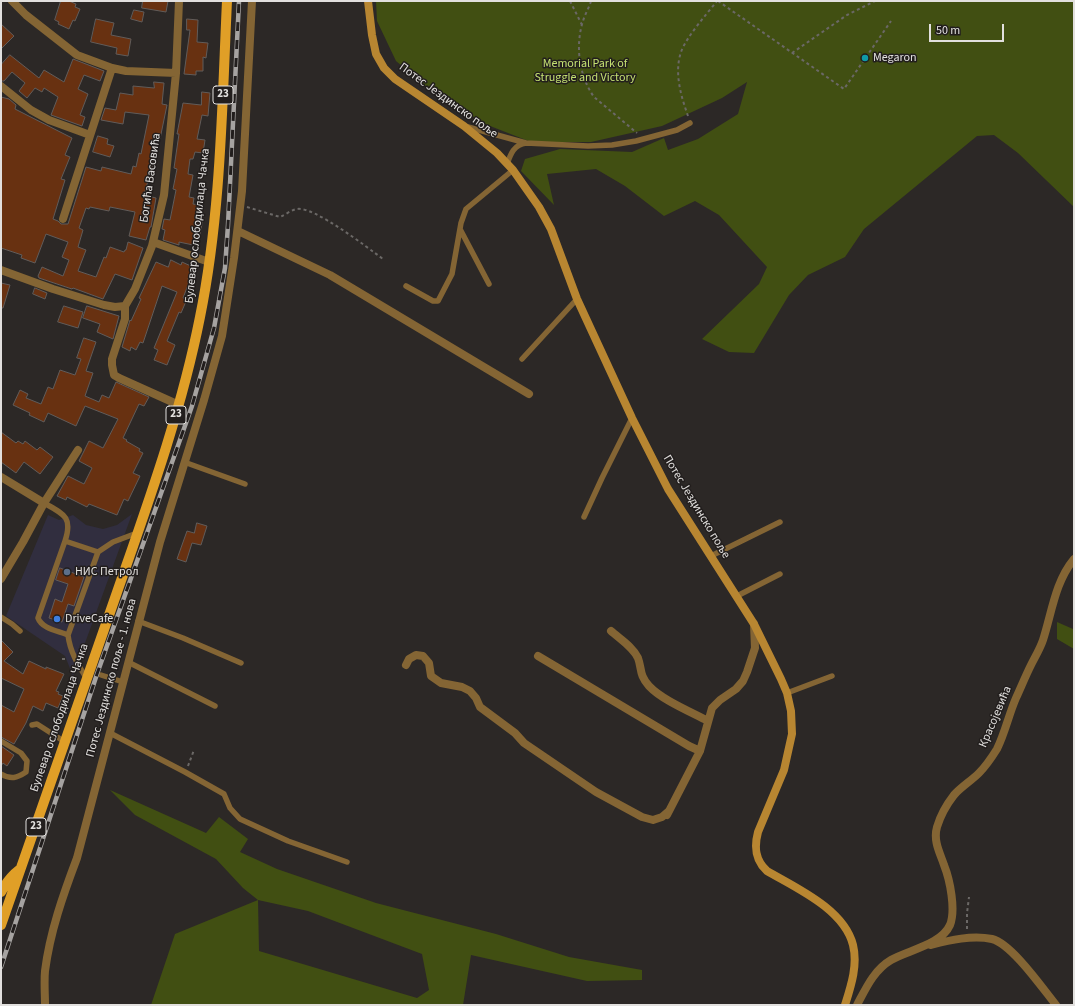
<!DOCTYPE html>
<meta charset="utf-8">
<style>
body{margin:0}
#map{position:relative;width:1075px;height:1006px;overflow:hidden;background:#2c2826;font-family:"Source Sans 3",sans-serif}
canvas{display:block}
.frame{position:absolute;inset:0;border:2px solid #e2e0de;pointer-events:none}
.scale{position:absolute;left:929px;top:24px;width:75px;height:18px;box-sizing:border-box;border:2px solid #e2e0de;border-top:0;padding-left:5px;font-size:12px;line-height:14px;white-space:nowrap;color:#e2e0de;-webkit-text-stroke:3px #221e1d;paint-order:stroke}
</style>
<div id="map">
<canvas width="1075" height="1006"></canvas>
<div class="frame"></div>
<div class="scale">50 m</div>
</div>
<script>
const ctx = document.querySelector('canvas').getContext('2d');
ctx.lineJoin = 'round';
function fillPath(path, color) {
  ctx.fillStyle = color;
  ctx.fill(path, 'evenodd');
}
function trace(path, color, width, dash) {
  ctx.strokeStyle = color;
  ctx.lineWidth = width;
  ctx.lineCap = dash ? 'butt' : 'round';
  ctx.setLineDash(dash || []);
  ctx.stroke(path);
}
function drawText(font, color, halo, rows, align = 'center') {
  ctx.font = font + ' "Source Sans 3",sans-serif';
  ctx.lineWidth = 3;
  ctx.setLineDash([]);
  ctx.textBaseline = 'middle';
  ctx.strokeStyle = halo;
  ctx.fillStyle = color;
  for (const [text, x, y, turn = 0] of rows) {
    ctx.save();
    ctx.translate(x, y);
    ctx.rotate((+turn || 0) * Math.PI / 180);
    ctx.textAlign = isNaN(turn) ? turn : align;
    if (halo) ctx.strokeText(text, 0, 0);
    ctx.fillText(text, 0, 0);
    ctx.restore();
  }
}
const commercial = new Path2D(`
 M 132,514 L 73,676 L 65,656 L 6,616 L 48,515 L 59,520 L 73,515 L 86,525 L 103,529 L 117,525 Z`);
const green = new Path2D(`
 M 376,1 L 1074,1 L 1074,207 L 1018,153 L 994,135 L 977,136 L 864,229 L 845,257 L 808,275 L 789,295 L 754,353 L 729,352 L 702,339 L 759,284 L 767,267 L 719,215 L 695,201 L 664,216 L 625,186 L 596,169 L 547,174 L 554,205 L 521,171 L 525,159 L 560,149 L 632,152 L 664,138 L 668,150 L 698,139 L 738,114 L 747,82 L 722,98 L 662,126 L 591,142 L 531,142 L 485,124 L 428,88 L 396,61 L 377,21 Z
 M 1057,622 L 1073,629 L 1074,628 L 1074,649 L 1057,639 Z
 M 110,790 L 206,833 L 219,817 L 248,839 L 240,852 L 277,869 L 376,903 L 496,934 L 569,957 L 642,970 L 642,980 L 587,981 L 471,955 L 463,1005 L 151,1005 L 175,934 L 258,900 L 243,888 L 216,859 L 135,815 ZM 258,900 L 308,911 L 422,954 L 429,990 L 417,998 L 259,951 Z`);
const building = new Path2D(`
 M 61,1 L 69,1 L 76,4 L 75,7 L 80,9 L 75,21 L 73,20 L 69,29 L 58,24 L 59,22 L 55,20 Z
 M 143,1 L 168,1 L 166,12 L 142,8 Z
 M 134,10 L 144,12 L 142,22 L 131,19 Z
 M 96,19 L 114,23 L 111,35 L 131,39 L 128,56 L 116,54 L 117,48 L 91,42 Z
 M 187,19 L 198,20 L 197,42 L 208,43 L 206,58 L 203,57 L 203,71 L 196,71 L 196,75 L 184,74 L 190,30 L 187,30 Z
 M 1,24 L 14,36 L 1,49 Z
 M 10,55 L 39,78 L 44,70 L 64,82 L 73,59 L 104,71 L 100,81 L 84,75 L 78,89 L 88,94 L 80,115 L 85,117 L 82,126 L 51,115 L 58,97 L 44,88 L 42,92 L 35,88 L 27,98 L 19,91 L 25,83 L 12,72 L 4,81 L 1,81 L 1,65 Z
 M 154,82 L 164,83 L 162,104 L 167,105 L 160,139 L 157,139 L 152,167 L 144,195 L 156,198 L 151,227 L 150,227 L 146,240 L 129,236 L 135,212 L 110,207 L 109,211 L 90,207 L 89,209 L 86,208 L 79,228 L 83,230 L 78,247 L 86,250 L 78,271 L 96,277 L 104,257 L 106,258 L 110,247 L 124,252 L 125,250 L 126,250 L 128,242 L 143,248 L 132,280 L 115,274 L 103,299 L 73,288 L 72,289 L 39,278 L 38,276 L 42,267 L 63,276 L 69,260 L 62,257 L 68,242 L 46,234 L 35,263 L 21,258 L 22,255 L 1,248 L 1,97 L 9,99 L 16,105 L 15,109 L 72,138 L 65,155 L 70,157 L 61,179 L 65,180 L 53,219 L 58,221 L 61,224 L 68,224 L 86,167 L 101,171 L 102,167 L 131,174 L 133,166 L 136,167 L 139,153 L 141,154 L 149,115 L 125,112 L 123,124 L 101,120 L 105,108 L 116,110 L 120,93 L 133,95 L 133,86 L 154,88 Z
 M 202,92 L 210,93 L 208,116 L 202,115 L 197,139 L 205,140 L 203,153 L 195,152 L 193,159 L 190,159 L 188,174 L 193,175 L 189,197 L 194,198 L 193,204 L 199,205 L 197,217 L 203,218 L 198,246 L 179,242 L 179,245 L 163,240 L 165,230 L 162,229 L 164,219 L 170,220 L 176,190 L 173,189 L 177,169 L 174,168 L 179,134 L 177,134 L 183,103 L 201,105 Z
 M 98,136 L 108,139 L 107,144 L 114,146 L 110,157 L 93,152 Z
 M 171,260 L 181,265 L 182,262 L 193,267 L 188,279 L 190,280 L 183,298 L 187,299 L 181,313 L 179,312 L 167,341 L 175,345 L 167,365 L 154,360 L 158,350 L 154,348 L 177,292 L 162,286 L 143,343 L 140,342 L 136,350 L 131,347 L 130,351 L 122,347 L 130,320 L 131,321 L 141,299 L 139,298 L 156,262 L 168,267 Z
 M 1,283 L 10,285 L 3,308 L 1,308 Z
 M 35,288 L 47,293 L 45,299 L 33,294 Z
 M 64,306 L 83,312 L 78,328 L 58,322 Z
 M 87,306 L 119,316 L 113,339 L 97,332 L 100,324 L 83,318 Z
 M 84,338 L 96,342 L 86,371 L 93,373 L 85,396 L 99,402 L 102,395 L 109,398 L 116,382 L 149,397 L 144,406 L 139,404 L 123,438 L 127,440 L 126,441 L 140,449 L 139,451 L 143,453 L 133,473 L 140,476 L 128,501 L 124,499 L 117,515 L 89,504 L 87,507 L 67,497 L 66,500 L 57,496 L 68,476 L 84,484 L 92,468 L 79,461 L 89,441 L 103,448 L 118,419 L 85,406 L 76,426 L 48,413 L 44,422 L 29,415 L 30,413 L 13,405 L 20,390 L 28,394 L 26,398 L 41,404 L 48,387 L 53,389 L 60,370 L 75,375 L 81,359 L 77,358 Z
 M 1,432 L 16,443 L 18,441 L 23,444 L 25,441 L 37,450 L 40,447 L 53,457 L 40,474 L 24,462 L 16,473 L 1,462 Z
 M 197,523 L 207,526 L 201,545 L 192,543 L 186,562 L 177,559 L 187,531 L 194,533 Z
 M 60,568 L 84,577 L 74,606 L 68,604 L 62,622 L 49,618 L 55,599 L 62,602 L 68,584 L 56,580 Z
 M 1,640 L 13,652 L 4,661 L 23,674 L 29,661 L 46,669 L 46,667 L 64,674 L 56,691 L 59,692 L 58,694 L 63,696 L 58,708 L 46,703 L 43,711 L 33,706 L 26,723 L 14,744 L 1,737 L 1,705 L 14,712 L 24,689 L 1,678 Z
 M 1,746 L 14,755 L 7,766 L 3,763 L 1,766 Z`);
const path = new Path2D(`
 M 570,1 L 582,25
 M 591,1 C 589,8 585,14 583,21 C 575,46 579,76 594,97 L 637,133
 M 718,1 L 844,89 L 891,21
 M 792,53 L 847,15 L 875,1
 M 688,116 C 681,96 674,73 681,52 C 687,36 706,15 717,1
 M 247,207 L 280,217 C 285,215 291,210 297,209 C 314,206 368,248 383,259
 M 62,659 L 67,659
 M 188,766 L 194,750
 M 967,929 L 967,913 L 969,897`);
const lane = new Path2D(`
 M 468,127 L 526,143 L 588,146 L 612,145 L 636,141 L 677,130 L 690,123
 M 507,164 C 511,153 514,145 526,143
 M 460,229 L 489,284
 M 406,286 L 433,301 L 438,301 L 452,274 L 461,223 L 466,209 L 513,170
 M 522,359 L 577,299
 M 184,462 L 245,484
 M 44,503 C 64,514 73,517 65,541 L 38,618 C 42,629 59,631 68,635
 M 584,517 L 602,478 L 632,418
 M 65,541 L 98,552
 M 711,556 L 780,522
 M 737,596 L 780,574
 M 1,617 L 12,624 L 20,631
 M 138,621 L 183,638 L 241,663
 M 128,662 L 215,706
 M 101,675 L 123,682
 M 87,679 C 78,665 70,652 68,635 L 98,552 L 113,542 L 137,533
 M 787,693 L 832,676
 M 32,725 L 37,724 L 65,742
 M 110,733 L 185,772 L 224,794 L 230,808 L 240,819 L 288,841 L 347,862
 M 1,741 L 21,753 L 27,761 L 26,772 C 17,778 11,780 1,774`);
const street = new Path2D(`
 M 12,1 L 26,15 L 77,55 L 112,68 L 126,71 L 176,73
 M 179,1 L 176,73 L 164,195 L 152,246 L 135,289 L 125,306 L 125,319 L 112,359 L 112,365 L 114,375 L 119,378 L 179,405
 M 1,86 L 31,110 L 49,120 L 90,135
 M 63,219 L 112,68
 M 238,231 L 330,275 L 529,394
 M 153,242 L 209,262
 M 1,270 L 53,289 L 104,305 L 115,307 L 125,306
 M 1,477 L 44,503
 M 1,579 L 23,542 L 44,503 L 78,450
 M 611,631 C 620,639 633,647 638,658 C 642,669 639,675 649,686 C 662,700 691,712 708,721
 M 538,656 L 689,746 L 700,751
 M 406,665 L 409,659 L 416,655 L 423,656 L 429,663 L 431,676 L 441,683 L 462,687 L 470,691 L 476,698 L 480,707 L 515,733 L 524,743 L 596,792 L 642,817 L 653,820 L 662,817 L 669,811
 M 667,815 L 700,751 L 712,708 L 720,700 L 736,689 L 743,681 L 747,672 L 755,648 L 754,624
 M 931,945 C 950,940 972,935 992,939 C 1012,944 1043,989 1056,1005
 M 45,1005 C 45,994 44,982 45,971 C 50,932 63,895 77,858 L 160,542 L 204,400 L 222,336 L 234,258 L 242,191 L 252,1
 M 857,1005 C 866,988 874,970 891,960 C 908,950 941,945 950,925 C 956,910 950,880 944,865 C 940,853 933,841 937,827 C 940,817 947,804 954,795 C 961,787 971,781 979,773 C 986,766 992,757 997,749 C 1005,733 1009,714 1016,698 C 1021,687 1026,675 1031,665 C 1035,657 1040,649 1043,640 C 1052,612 1055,582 1074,559`);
const secondary = new Path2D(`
 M 368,1 L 372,35 L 376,54 L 384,68 L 395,79 L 464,126 L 497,153 L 513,170 L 539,207 L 551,229 L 577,299 L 632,418 L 668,489 L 754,624 L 781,679 L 787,693 L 791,711 L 792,734 L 784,770 L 758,832 C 754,847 755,860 767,871 C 796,888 844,909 853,945 C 858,965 851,986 845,1005`);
const primary = new Path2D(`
 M 1,892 C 6,883 11,876 19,870
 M 1,925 C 39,816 77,707 115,598 C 147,506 181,413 200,317 C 221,214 222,106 227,1`);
const rail = new Path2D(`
 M 1,967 L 97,674 L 192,406 L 214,328 L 225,268 L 228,225 L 239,1`);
const markers = [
 [865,58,4,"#0f9aa8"],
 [67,572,4,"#5c6f8a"],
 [57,619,4,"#3f7fe0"]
];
const shields = [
 [223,95,20],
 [176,415,20],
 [36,827,20]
];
const shieldNames = [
 ["23",223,95],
 ["23",176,415],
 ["23",36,827]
];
const poiNames = [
 ["Megaron",873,58],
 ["НИС Петрол",75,572],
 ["DriveCafe",65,619]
];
const parkNames = [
 ["Memorial Park of",585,64],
 ["Struggle and Victory",585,78]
];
const streetNames = [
 ["Потес Јездинско поље",448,101,36],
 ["Богића Васовића",151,178,-82],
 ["Булевар ослободилаца Чачка",198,226,-84],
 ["Потес Јездинско поље",696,507,59],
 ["Потес Јездинско поље - 1. нова",112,678,-75],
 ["Красојевића",996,717,-67],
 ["Булевар ослободилаца Чачка",60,718,-71]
];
fillPath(commercial, '#312e3f');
fillPath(green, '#414f12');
fillPath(building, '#683111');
trace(building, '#615c5a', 1);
trace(path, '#6b6866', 2, [3, 3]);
trace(lane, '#846534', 5.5);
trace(street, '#846534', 8);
trace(secondary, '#b88631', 8);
trace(primary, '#e09f27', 10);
trace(rail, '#a6a3a1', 4.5);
trace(rail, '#221e1d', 3, [9]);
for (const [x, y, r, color] of markers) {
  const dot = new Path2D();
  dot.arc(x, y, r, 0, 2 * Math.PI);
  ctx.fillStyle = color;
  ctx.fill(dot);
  trace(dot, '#221e1d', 1.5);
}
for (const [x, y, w] of shields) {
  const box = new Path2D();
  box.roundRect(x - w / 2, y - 9, w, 18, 3);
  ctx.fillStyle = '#221e1d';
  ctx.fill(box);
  trace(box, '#e2e0de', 1);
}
drawText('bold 11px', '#e2e0de', null, shieldNames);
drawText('12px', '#e2e0de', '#221e1d', poiNames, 'left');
drawText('12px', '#c5e172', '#221e1d', parkNames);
drawText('12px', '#e2e0de', '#221e1d', streetNames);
</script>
